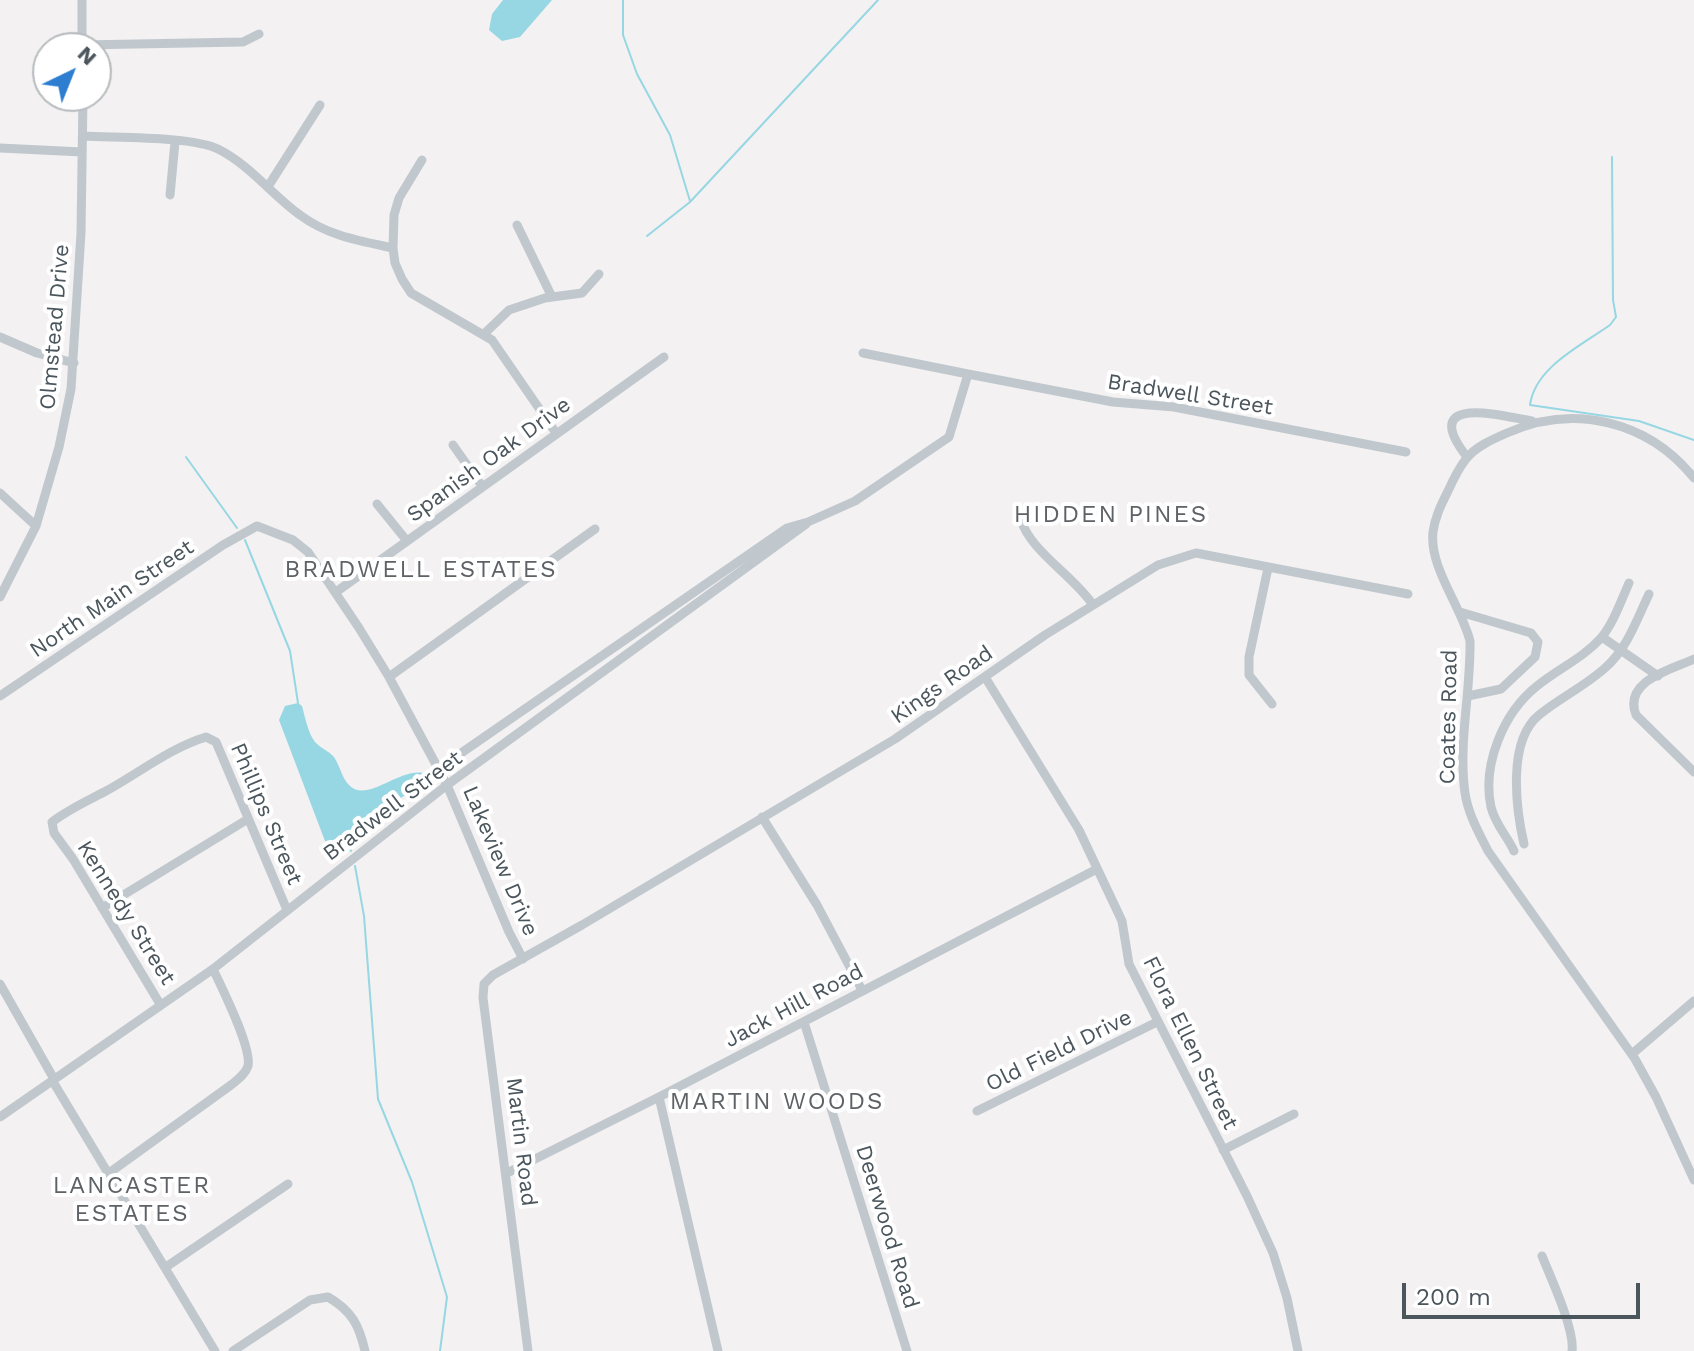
<!DOCTYPE html>
<style>
body{margin:0}
#map{position:relative;width:1694px;height:1351px;overflow:hidden;background:#f3f1f1;font-family:"Work Sans",sans-serif}
canvas{display:block}
.north{position:absolute;left:32px;top:32px;width:80px;height:80px;box-sizing:border-box;background:#fff;border:2px solid #b7bbbe;border-radius:50%;rotate:43deg;font-size:22px;font-weight:700;line-height:32px;text-align:center;color:#4a555c}
.north::after{content:'';display:block;margin:auto;width:28px;height:36px;background:#2d7dd1;clip-path:polygon(50% 0,100% 100%,50% 72%,0 100%)}
.scale{position:absolute;left:1402px;top:1283px;width:238px;height:36px;box-sizing:border-box;border:4px solid #4a555c;border-top:0;padding-left:10px;font-size:24px;line-height:28px;white-space:nowrap;color:#4a555c;-webkit-text-stroke:6px #fff;paint-order:stroke}
</style>
<div id="map">
<canvas width="1694" height="1351"></canvas>
<div class="north">N</div>
<div class="scale">200 m</div>
</div>
<script>
const ctx = document.querySelector('canvas').getContext('2d');
ctx.lineJoin = 'round';
function fillPath(path, color) {
  ctx.fillStyle = color;
  ctx.fill(path, 'evenodd');
}
function trace(path, color, width, dash) {
  ctx.strokeStyle = color;
  ctx.lineWidth = width;
  ctx.lineCap = dash ? 'butt' : 'round';
  ctx.setLineDash(dash || []);
  ctx.stroke(path);
}
function drawText(font, color, halo, rows, align = 'center') {
  ctx.font = font + ' "Work Sans",sans-serif';
  ctx.lineWidth = 8;
  ctx.setLineDash([]);
  ctx.textBaseline = 'middle';
  ctx.strokeStyle = halo;
  ctx.fillStyle = color;
  for (const [text, x, y, turn = 0] of rows) {
    ctx.save();
    ctx.translate(x, y);
    ctx.rotate((+turn || 0) * Math.PI / 180);
    ctx.textAlign = isNaN(turn) ? turn : align;
    if (halo) ctx.strokeText(text, 0, 0);
    ctx.fillText(text, 0, 0);
    ctx.restore();
  }
}
const water = new Path2D(`
 M 503,0 L 552,0 L 520,37 L 502,41 L 489,30 L 492,14 Z
 M 298,703 L 302,706 C 305,717 308,733 315,742 C 320,748 329,751 334,757 C 340,766 342,778 349,785 C 366,804 399,768 423,773 L 425,779 L 421,786 L 387,806 L 337,843 L 325,841 L 279,720 L 285,706 Z`);
const stream = new Path2D(`
 M 623,0 L 623,35 L 637,74 L 670,135 L 690,201
 M 1612,157 L 1613,300 L 1616,317 L 1610,325 C 1582,345 1535,367 1530,405 L 1639,421 L 1694,440
 M 647,236 L 690,202 L 878,0
 M 186,457 L 237,528
 M 245,540 L 290,651 L 298,703
 M 347,836 L 351,851
 M 355,866 L 364,916 L 378,1099 L 412,1182 L 447,1297 L 440,1351`);
const minor = new Path2D(`
 M 82,45 L 243,42 L 259,34
 M 82,48 L 82,0
 M 83,136 C 116,138 191,136 218,149 C 250,165 272,195 300,215 C 328,236 360,241 393,248
 M 0,148 L 82,152
 M 422,160 L 399,198 L 394,215 L 393,248 L 395,263 L 402,279 L 411,293 L 492,340 L 556,433
 M 269,185 L 320,105
 M 170,195 L 175,142
 M 517,225 L 552,297
 M 484,334 L 509,310 L 545,298 L 582,293 L 599,274
 M 0,337 L 37,353 L 74,363
 M 863,353 L 968,374
 M 453,445 L 482,486
 M 1467,457 C 1418,394 1499,415 1532,421
 M 1694,478 C 1648,421 1574,403 1507,433 C 1493,439 1475,447 1466,459 C 1458,469 1453,480 1448,491 C 1441,505 1435,517 1433,532 C 1429,567 1461,606 1470,641 C 1471,691 1458,743 1465,793 C 1468,814 1479,833 1488,851 L 1635,1059 L 1656,1097 L 1694,1180
 M 0,493 L 36,526
 M 377,504 L 407,541
 M 1021,520 C 1031,552 1074,576 1093,605
 M 1268,568 L 1249,657 L 1249,675 L 1272,704
 M 336,592 L 664,357
 M 0,597 L 36,526 L 59,447 L 71,389 L 81,233 L 83,96
 M 1460,612 L 1531,633 L 1538,642 L 1535,657 L 1501,689 L 1468,696
 M 1602,637 L 1658,676
 M 1694,659 C 1670,670 1623,681 1636,715 L 1694,772
 M 389,677 L 595,529
 M 985,677 L 1079,830 L 1122,921 L 1129,964 L 1247,1196 L 1273,1253 L 1287,1298 L 1298,1351
 M 0,696 L 223,545 L 257,526 L 293,540 L 308,552 L 359,628 L 389,677 L 447,785 L 509,932 L 523,959
 M 438,769 L 787,528 L 808,522 L 855,501 L 949,437 L 968,374 L 1113,402 L 1174,407 L 1406,452
 M 762,817 L 817,905 L 862,990
 M 1524,844 C 1516,809 1507,741 1539,715 C 1560,698 1585,686 1605,668 C 1627,649 1637,619 1649,594
 M 1514,851 C 1507,836 1495,824 1491,807 C 1482,765 1503,713 1537,686 C 1558,669 1583,658 1601,638 C 1614,622 1621,601 1629,583
 M 102,908 L 248,819
 M 0,984 L 54,1079
 M 160,1004 L 73,859 L 54,833 L 52,822 C 69,809 87,801 106,791 C 139,773 170,748 206,737 L 216,742 L 287,910
 M 804,1022 L 907,1351
 M 1632,1054 L 1694,1001
 M 52,1080 L 215,1351
 M 659,1097 L 718,1351
 M 977,1111 L 1157,1022
 M 0,1117 L 213,969 L 447,785 L 806,524
 M 1223,1150 L 1294,1114
 M 109,1173 L 231,1085 C 237,1080 245,1075 248,1066 C 252,1048 222,988 213,969
 M 507,1173 L 659,1097 L 1097,869
 M 1542,1256 C 1551,1278 1575,1330 1572,1351
 M 166,1267 L 288,1184
 M 233,1351 L 310,1300 L 328,1297 C 352,1311 359,1325 365,1351
 M 528,1351 L 483,998 L 484,984 L 493,975 L 582,925 L 895,739 L 1045,635 L 1158,565 L 1196,553 L 1408,594`);
const streetNames = [
 ["Olmstead Drive",55,327,-85],
 ["Bradwell Street",1190,395,9],
 ["Spanish Oak Drive",489,460,-36],
 ["North Main Street",112,599,-34],
 ["Kings Road",942,685,-35],
 ["Coates Road",1449,717,-89],
 ["Bradwell Street",393,806,-37],
 ["Phillips Street",266,814,67],
 ["Lakeview Drive",500,861,67],
 ["Kennedy Street",126,913,58],
 ["Jack Hill Road",794,1006,-28],
 ["Flora Ellen Street",1190,1043,64],
 ["Old Field Drive",1059,1051,-26],
 ["Martin Road",521,1142,83],
 ["Deerwood Road",887,1227,73]
];
const neighbourhoodNames = [
 ["HIDDEN PINES",1111,515],
 ["BRADWELL ESTATES",421,570],
 ["MARTIN WOODS",777,1102],
 ["LANCASTER",132,1186],
 ["ESTATES",132,1214]
];
fillPath(water, '#96d7e3');
trace(stream, '#96d7e3', 2);
trace(minor, '#c0c8ce', 9);
drawText('22px', '#4a555c', '#fff', streetNames);
ctx.letterSpacing = '2px';
drawText('24px', '#5e6165', '#fff', neighbourhoodNames);
ctx.letterSpacing = '0px';
</script>
